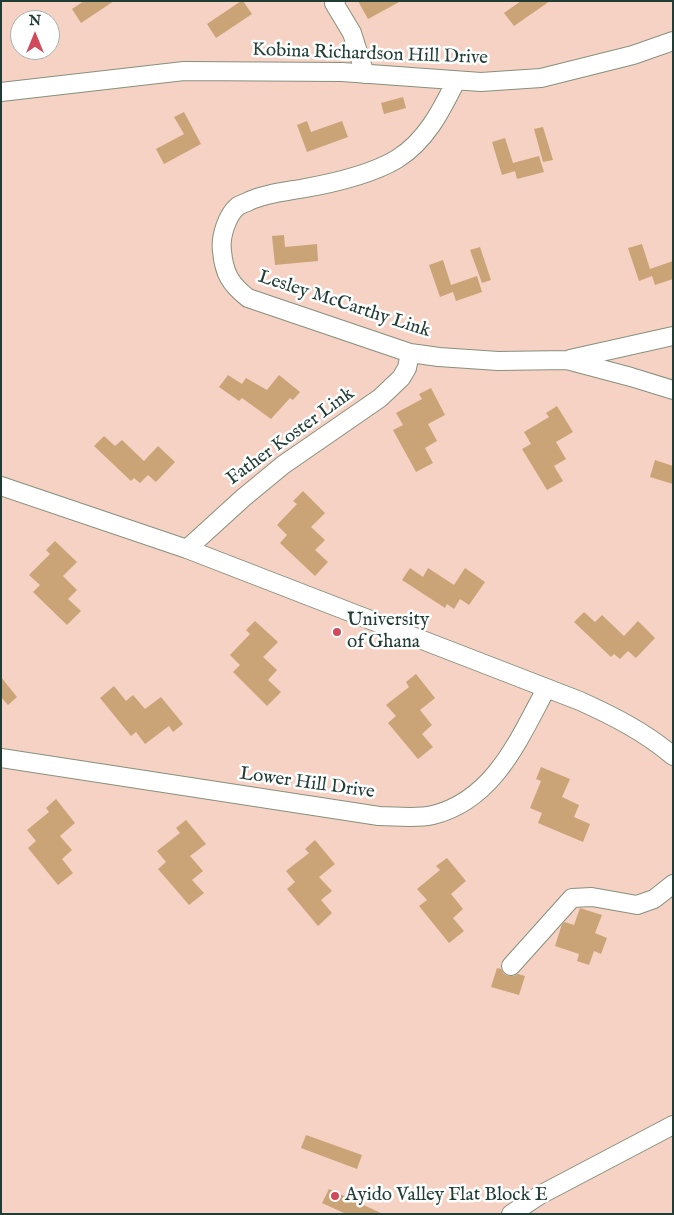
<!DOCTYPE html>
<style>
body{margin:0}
#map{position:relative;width:674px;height:1215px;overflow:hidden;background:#eee3c5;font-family:"IM FELL English",serif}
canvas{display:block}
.frame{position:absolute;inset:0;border:2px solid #1f3d34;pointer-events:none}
.north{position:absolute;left:10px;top:10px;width:50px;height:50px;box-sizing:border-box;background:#fff;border:1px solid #a5b1ae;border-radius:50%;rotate:0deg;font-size:14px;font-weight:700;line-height:20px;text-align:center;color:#1f3d34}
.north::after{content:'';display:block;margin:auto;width:18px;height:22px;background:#d1495b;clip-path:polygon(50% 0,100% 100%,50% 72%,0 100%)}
</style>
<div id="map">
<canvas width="674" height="1215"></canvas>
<div class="frame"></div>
<div class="north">N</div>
</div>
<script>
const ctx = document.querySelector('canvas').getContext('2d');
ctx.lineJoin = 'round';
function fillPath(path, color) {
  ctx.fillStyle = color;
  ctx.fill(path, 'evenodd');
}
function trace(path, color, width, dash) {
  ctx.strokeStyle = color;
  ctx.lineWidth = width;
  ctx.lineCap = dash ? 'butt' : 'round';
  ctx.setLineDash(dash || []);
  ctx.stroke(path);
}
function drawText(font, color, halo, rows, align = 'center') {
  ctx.font = font + ' "IM FELL English",serif';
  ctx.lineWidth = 5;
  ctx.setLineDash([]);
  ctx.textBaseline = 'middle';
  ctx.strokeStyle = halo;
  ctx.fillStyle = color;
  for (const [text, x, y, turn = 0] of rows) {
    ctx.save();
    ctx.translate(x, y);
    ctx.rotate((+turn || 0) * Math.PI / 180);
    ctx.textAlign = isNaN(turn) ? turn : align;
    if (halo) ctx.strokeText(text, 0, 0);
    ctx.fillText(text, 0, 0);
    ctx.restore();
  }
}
const built = new Path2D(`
 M 1,1 L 673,1 L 673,1214 L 1,1214 ZM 20,20 L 50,20 L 50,50 L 20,50 Z`);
const building = new Path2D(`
 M 84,1 L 114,1 L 81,23 L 72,9 Z
 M 241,1 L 243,1 L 252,14 L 216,38 L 207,24 Z
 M 358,1 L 401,1 L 368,19 Z
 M 521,1 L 550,1 L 514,26 L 504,13 Z
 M 403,97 L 406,108 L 384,114 L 381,103 Z
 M 184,112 L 201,144 L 164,164 L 156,149 L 184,134 L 174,117 Z
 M 307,121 L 311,132 L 342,121 L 348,137 L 307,152 L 297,125 Z
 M 543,127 L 553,160 L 543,162 L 534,129 Z
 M 505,138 L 513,163 L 539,156 L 544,172 L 517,179 L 515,171 L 502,175 L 492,142 Z
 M 284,235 L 285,247 L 317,244 L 318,261 L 275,265 L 272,236 Z
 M 642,244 L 650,269 L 673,261 L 673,279 L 655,285 L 652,276 L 639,281 L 628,248 Z
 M 480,247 L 491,280 L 482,283 L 470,250 Z
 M 443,260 L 451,285 L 477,276 L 482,292 L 456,301 L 453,292 L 440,297 L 429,265 Z
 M 228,375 L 242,384 L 246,378 L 267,390 L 279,375 L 300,392 L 293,400 L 290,398 L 271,419 L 242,398 L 239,401 L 219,387 Z
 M 431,388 L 445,415 L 428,424 L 437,441 L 425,448 L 433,463 L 416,472 L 393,430 L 403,425 L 396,413 L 422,399 L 419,394 Z
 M 557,406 L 573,432 L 556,442 L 566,459 L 554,466 L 563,481 L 547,490 L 522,449 L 531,444 L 524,432 L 549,417 L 546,413 Z
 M 104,436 L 115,446 L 122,440 L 144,461 L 158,446 L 175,462 L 156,482 L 148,475 L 140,483 L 134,478 L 131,481 L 94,446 Z
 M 655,460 L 673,466 L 673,484 L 650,477 Z
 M 303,491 L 325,513 L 311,527 L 325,540 L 315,550 L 328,562 L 315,576 L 280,543 L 287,535 L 277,525 L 297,504 L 293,501 Z
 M 55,541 L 77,562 L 63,576 L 77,590 L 68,599 L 81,611 L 67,625 L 33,592 L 40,585 L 29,575 L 50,554 L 46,550 Z
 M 410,568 L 423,577 L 428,568 L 454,585 L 465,568 L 485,582 L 469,605 L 460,599 L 454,609 L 447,604 L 445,608 L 402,580 Z
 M 584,612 L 595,622 L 602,615 L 624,636 L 638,621 L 655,638 L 636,658 L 628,651 L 620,659 L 614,654 L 611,657 L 574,622 Z
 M 255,621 L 278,642 L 263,657 L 277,670 L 268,680 L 281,692 L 267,706 L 233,672 L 240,665 L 230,655 L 250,634 L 246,630 Z
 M 416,674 L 435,698 L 420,710 L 432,725 L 422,734 L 433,747 L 418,759 L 388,723 L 396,716 L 386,705 L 409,687 L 406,682 Z
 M 1,677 L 17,697 L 8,705 L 1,697 Z
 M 114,686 L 126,701 L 133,695 L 145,709 L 161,697 L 183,724 L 173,732 L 169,726 L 145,744 L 136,732 L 131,736 L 100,698 Z
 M 541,767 L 570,779 L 562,797 L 579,805 L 574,817 L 590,824 L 583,842 L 538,823 L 542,813 L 530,808 L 541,781 L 536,779 Z
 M 56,799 L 75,823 L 60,836 L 72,850 L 62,859 L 73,873 L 58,885 L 28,848 L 36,841 L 27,830 L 49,812 L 46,808 Z
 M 186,820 L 206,844 L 190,856 L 203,871 L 192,880 L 204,893 L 189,905 L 158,869 L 166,862 L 157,851 L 180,833 L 176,828 Z
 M 315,840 L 335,864 L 319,877 L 332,891 L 321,900 L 332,913 L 318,926 L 287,889 L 295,882 L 286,871 L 309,853 L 305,849 Z
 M 447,858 L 466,881 L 451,894 L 463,909 L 453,918 L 464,931 L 449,943 L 419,906 L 427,900 L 417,889 L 440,870 L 436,866 Z
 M 580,908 L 602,915 L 595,933 L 607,938 L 601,954 L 594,951 L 589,965 L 577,961 L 579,954 L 555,946 L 562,924 L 565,922 L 574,925 Z
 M 497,968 L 501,969 L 504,974 L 508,976 L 514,976 L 518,974 L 525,976 L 519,995 L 491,987 Z
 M 306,1135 L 362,1155 L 357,1169 L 301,1148 Z
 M 329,1189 L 383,1214 L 346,1214 L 322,1203 Z`);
const minor = new Path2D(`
 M 336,1 L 334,3 L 352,33 L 365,74
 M 456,81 C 441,111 426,141 397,159 C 372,174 329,184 300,189 C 282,192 265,194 249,201 C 246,203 241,204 238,206 C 227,215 220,237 222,251 C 224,273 230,284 248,298 L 410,353 L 439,357 L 498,361 L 567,360 L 631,377 L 673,390
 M 1,92 L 184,71 L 342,72 L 481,82 L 541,78 L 633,55 L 673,41
 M 570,359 L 673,336
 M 1,486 L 187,549 L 580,701 C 613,716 645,732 673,756
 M 187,549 L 243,498 L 283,465 L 380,398 L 401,378 L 407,368 L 410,353
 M 1,758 L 379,816 C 396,816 416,819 433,815 C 494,800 519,739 546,689
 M 511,966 L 572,898 L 592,897 L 637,905 L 654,899 L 673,884
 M 511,1214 L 540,1195 L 673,1125`);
const markers = [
 [337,632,5,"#d1495b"],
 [335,1196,5,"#d1495b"]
];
const streetNames = [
 ["Kobina Richardson Hill Drive",370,55,2],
 ["Lesley McCarthy Link",344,305,18],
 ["Father Koster Link",291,437,-36],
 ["Lower Hill Drive",307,784,8]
];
const poiNames = [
 ["University",347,621],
 ["of Ghana",347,643],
 ["Ayido Valley Flat Block E",345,1196]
];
fillPath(built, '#f6d2c4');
fillPath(building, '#caa477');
trace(minor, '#86907c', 20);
trace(minor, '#fff', 18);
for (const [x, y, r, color] of markers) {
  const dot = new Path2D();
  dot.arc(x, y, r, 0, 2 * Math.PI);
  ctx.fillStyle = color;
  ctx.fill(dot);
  trace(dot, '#fff', 2);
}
drawText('19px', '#1f3d34', '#fff', streetNames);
drawText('19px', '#1f3d34', '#fff', poiNames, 'left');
</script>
